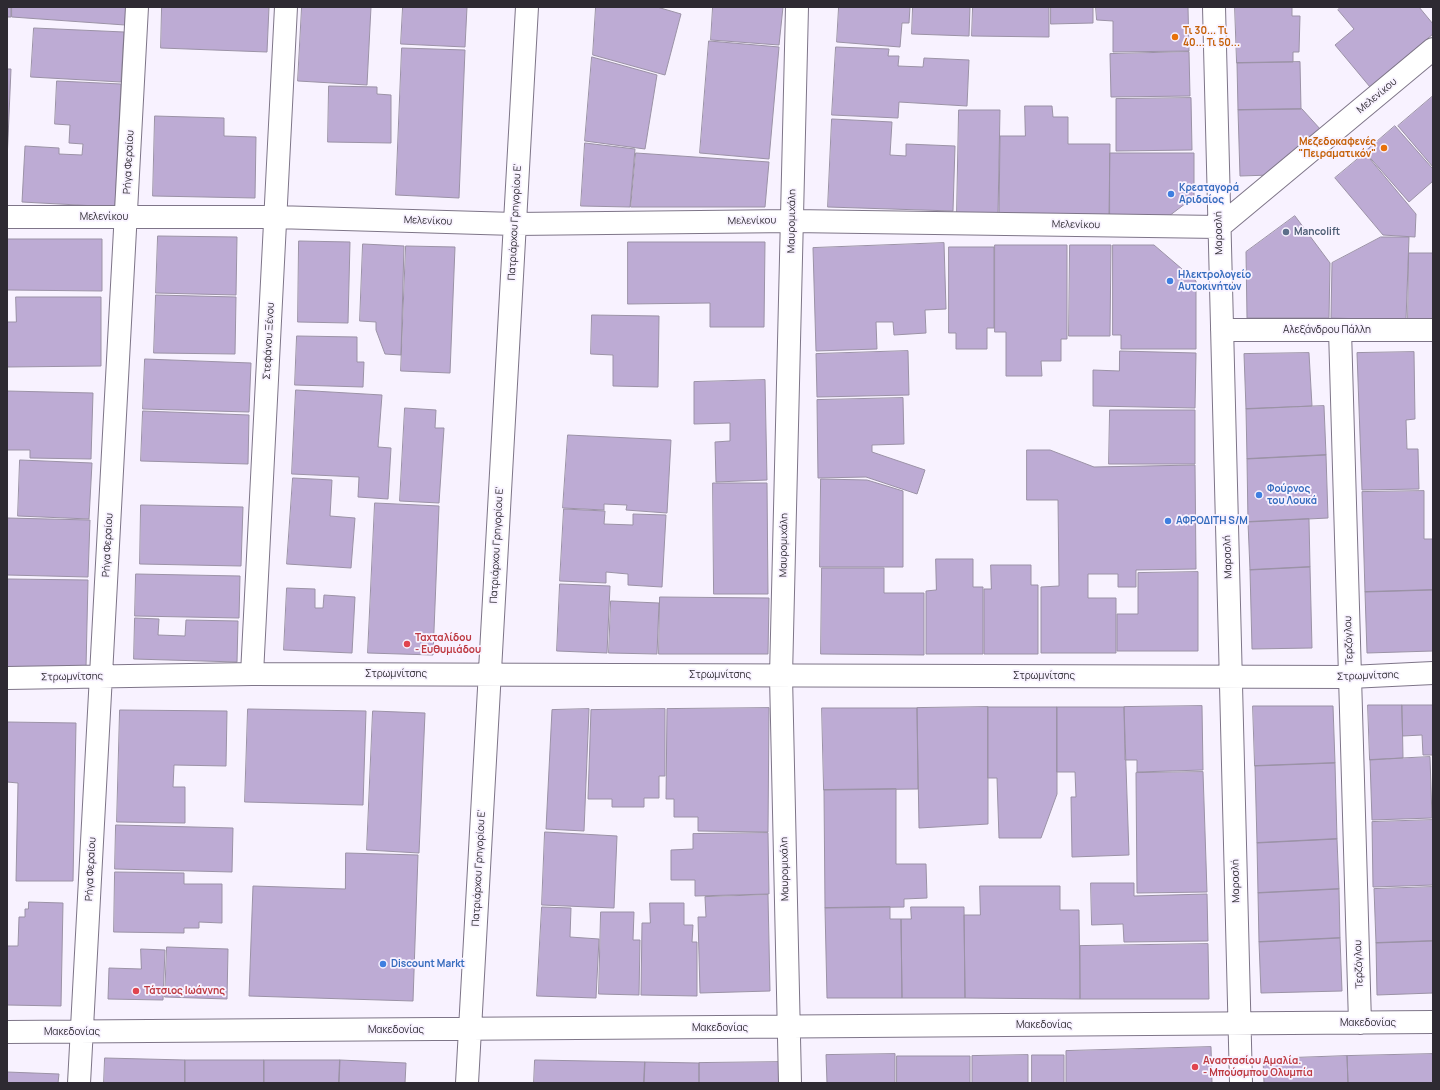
<!DOCTYPE html>
<meta charset="utf-8">
<style>
body{margin:0}
#map{position:relative;width:1440px;height:1090px;overflow:hidden;background:#f8f2ff;font-family:Manrope,sans-serif}
canvas{display:block}
.frame{position:absolute;inset:0;border:8px solid #2e2a32;pointer-events:none}
</style>
<div id="map">
<canvas width="1440" height="1090"></canvas>
<div class="frame"></div>
</div>
<script>
const ctx = document.querySelector('canvas').getContext('2d');
ctx.lineJoin = 'round';
function fillPath(path, color) {
  ctx.fillStyle = color;
  ctx.fill(path, 'evenodd');
}
function trace(path, color, width, dash) {
  ctx.strokeStyle = color;
  ctx.lineWidth = width;
  ctx.lineCap = dash ? 'butt' : 'round';
  ctx.setLineDash(dash || []);
  ctx.stroke(path);
}
function drawText(font, color, halo, rows, align = 'center') {
  ctx.font = font + ' Manrope,sans-serif';
  ctx.lineWidth = 3.5;
  ctx.setLineDash([]);
  ctx.textBaseline = 'middle';
  ctx.strokeStyle = halo;
  ctx.fillStyle = color;
  for (const [text, x, y, turn = 0] of rows) {
    ctx.save();
    ctx.translate(x, y);
    ctx.rotate((+turn || 0) * Math.PI / 180);
    ctx.textAlign = isNaN(turn) ? turn : align;
    if (halo) ctx.strokeText(text, 0, 0);
    ctx.fillText(text, 0, 0);
    ctx.restore();
  }
}
const building = new Path2D(`
 M 7,7 L 11,7 L 11,17 L 7,17 Z
 M 12,7 L 126,7 L 125,25 L 12,17 Z
 M 162,7 L 269,7 L 267,52 L 161,48 Z
 M 302,7 L 371,7 L 367,85 L 298,81 Z
 M 403,7 L 467,7 L 465,47 L 401,44 Z
 M 596,7 L 657,7 L 681,14 L 665,75 L 593,55 Z
 M 713,7 L 783,7 L 779,45 L 711,40 Z
 M 839,7 L 910,7 L 909,23 L 902,23 L 900,47 L 837,42 Z
 M 913,7 L 970,7 L 969,36 L 912,34 Z
 M 973,7 L 1049,7 L 1049,37 L 972,36 Z
 M 1051,7 L 1093,7 L 1093,23 L 1051,24 Z
 M 1096,7 L 1188,7 L 1189,51 L 1113,52 L 1113,21 L 1097,20 Z
 M 1235,7 L 1292,7 L 1292,16 L 1300,16 L 1299,52 L 1293,52 L 1293,62 L 1237,63 Z
 M 1341,7 L 1419,7 L 1433,24 L 1433,34 L 1370,87 L 1335,45 L 1354,29 L 1338,10 Z
 M 34,28 L 124,32 L 121,82 L 31,77 Z
 M 709,41 L 779,47 L 769,159 L 700,153 Z
 M 836,47 L 889,49 L 888,56 L 899,56 L 898,66 L 923,67 L 924,58 L 969,60 L 967,106 L 899,102 L 898,118 L 832,115 Z
 M 402,48 L 465,50 L 459,198 L 396,195 Z
 M 1189,52 L 1190,96 L 1111,97 L 1110,54 Z
 M 592,57 L 657,75 L 645,149 L 585,141 Z
 M 1300,62 L 1301,109 L 1238,110 L 1237,63 Z
 M 7,69 L 11,69 L 7,161 Z
 M 57,81 L 121,84 L 115,207 L 22,202 L 25,146 L 59,148 L 59,154 L 82,155 L 83,144 L 69,143 L 70,125 L 55,124 Z
 M 329,86 L 377,87 L 377,94 L 391,95 L 391,143 L 328,142 Z
 M 1433,96 L 1433,167 L 1398,126 Z
 M 1191,98 L 1192,150 L 1116,151 L 1116,99 Z
 M 1025,106 L 1052,106 L 1053,117 L 1068,117 L 1068,144 L 1110,144 L 1109,215 L 999,214 L 1000,136 L 1025,136 Z
 M 1302,109 L 1321,130 L 1271,175 L 1240,176 L 1238,110 Z
 M 959,110 L 1000,110 L 998,214 L 957,213 Z
 M 155,116 L 224,118 L 224,136 L 256,137 L 255,198 L 153,196 Z
 M 832,119 L 892,122 L 890,155 L 906,156 L 906,144 L 955,146 L 953,211 L 828,207 Z
 M 1395,126 L 1433,169 L 1433,181 L 1409,202 L 1365,152 Z
 M 585,143 L 635,149 L 630,207 L 581,206 Z
 M 636,153 L 769,162 L 765,207 L 631,207 Z
 M 1110,153 L 1194,153 L 1194,197 L 1169,216 L 1110,216 Z
 M 1365,153 L 1416,214 L 1415,237 L 1383,235 L 1335,178 Z
 M 1295,216 L 1330,263 L 1329,318 L 1247,318 L 1246,252 Z
 M 158,236 L 237,237 L 236,295 L 156,293 Z
 M 1381,237 L 1409,237 L 1406,320 L 1331,318 L 1332,263 Z
 M 7,239 L 102,239 L 102,291 L 7,290 Z
 M 299,241 L 350,242 L 348,323 L 298,322 Z
 M 628,242 L 765,242 L 764,327 L 710,327 L 710,303 L 628,304 Z
 M 944,243 L 946,309 L 925,310 L 926,333 L 894,335 L 893,322 L 876,322 L 877,349 L 816,351 L 813,248 Z
 M 363,244 L 404,246 L 401,355 L 385,354 L 376,330 L 376,322 L 360,321 Z
 M 995,245 L 1067,245 L 1067,339 L 1061,339 L 1061,361 L 1041,361 L 1042,376 L 1006,376 L 1006,332 L 995,332 Z
 M 1070,245 L 1111,245 L 1110,336 L 1069,336 Z
 M 1113,245 L 1154,245 L 1196,281 L 1196,349 L 1121,349 L 1121,335 L 1113,335 Z
 M 406,246 L 455,247 L 450,373 L 401,371 Z
 M 949,247 L 994,247 L 994,328 L 987,328 L 987,349 L 956,349 L 956,333 L 949,333 Z
 M 1409,253 L 1433,253 L 1433,322 L 1408,322 Z
 M 156,295 L 236,297 L 235,354 L 154,353 Z
 M 16,297 L 101,297 L 101,366 L 7,367 L 7,322 L 16,322 Z
 M 592,315 L 659,316 L 658,387 L 613,386 L 613,355 L 591,354 Z
 M 297,336 L 357,337 L 357,362 L 364,362 L 363,387 L 295,385 Z
 M 908,351 L 909,395 L 817,397 L 816,354 Z
 M 1120,351 L 1196,353 L 1195,408 L 1093,406 L 1093,370 L 1119,371 Z
 M 1414,352 L 1415,419 L 1406,420 L 1407,449 L 1418,449 L 1419,489 L 1362,490 L 1357,353 Z
 M 1309,353 L 1312,406 L 1246,409 L 1244,354 Z
 M 145,359 L 251,363 L 249,412 L 143,409 Z
 M 765,380 L 767,480 L 716,482 L 715,442 L 730,441 L 730,423 L 694,424 L 694,382 Z
 M 296,390 L 382,395 L 378,447 L 391,448 L 388,499 L 358,497 L 359,477 L 292,474 Z
 M 7,391 L 93,393 L 91,459 L 30,458 L 30,450 L 7,450 Z
 M 903,398 L 904,444 L 872,445 L 872,452 L 925,470 L 917,494 L 866,477 L 818,478 L 817,400 Z
 M 1324,406 L 1326,455 L 1247,459 L 1246,409 Z
 M 405,408 L 436,410 L 435,428 L 444,428 L 439,503 L 400,501 Z
 M 1110,410 L 1195,410 L 1195,464 L 1109,464 Z
 M 143,411 L 249,415 L 248,464 L 141,461 Z
 M 568,435 L 671,440 L 667,513 L 626,510 L 627,505 L 604,504 L 604,510 L 563,508 Z
 M 1027,450 L 1050,450 L 1094,467 L 1195,465 L 1196,569 L 1136,570 L 1136,587 L 1118,587 L 1118,574 L 1088,574 L 1088,598 L 1116,598 L 1116,653 L 1041,653 L 1041,587 L 1059,586 L 1058,500 L 1027,500 Z
 M 1326,455 L 1328,518 L 1248,522 L 1247,459 Z
 M 20,460 L 92,463 L 89,519 L 18,516 Z
 M 293,478 L 332,480 L 330,516 L 355,518 L 351,568 L 287,564 Z
 M 821,479 L 867,480 L 903,491 L 903,567 L 820,567 Z
 M 713,483 L 767,483 L 768,594 L 714,594 Z
 M 1424,491 L 1424,539 L 1433,539 L 1433,590 L 1365,592 L 1362,492 Z
 M 375,503 L 439,506 L 433,655 L 368,653 Z
 M 141,505 L 243,507 L 241,566 L 140,564 Z
 M 564,509 L 605,511 L 604,524 L 633,525 L 633,514 L 666,515 L 662,587 L 628,585 L 628,574 L 606,572 L 606,583 L 560,581 Z
 M 7,518 L 90,520 L 88,577 L 7,575 Z
 M 1309,519 L 1310,567 L 1250,570 L 1248,522 Z
 M 936,559 L 973,559 L 973,587 L 983,587 L 983,654 L 926,654 L 926,591 L 936,590 Z
 M 991,565 L 1031,565 L 1031,585 L 1038,585 L 1038,654 L 984,654 L 984,589 L 991,589 Z
 M 1310,567 L 1312,648 L 1252,649 L 1250,570 Z
 M 822,568 L 884,568 L 884,593 L 924,593 L 924,655 L 821,654 Z
 M 1198,572 L 1198,651 L 1117,651 L 1117,614 L 1138,614 L 1138,573 Z
 M 136,574 L 240,576 L 239,618 L 135,616 Z
 M 8,579 L 88,580 L 86,668 L 7,667 Z
 M 560,584 L 610,586 L 607,653 L 557,651 Z
 M 287,588 L 315,589 L 315,608 L 323,608 L 324,595 L 355,597 L 352,653 L 284,650 Z
 M 1433,590 L 1433,651 L 1367,653 L 1365,592 Z
 M 660,597 L 769,598 L 768,654 L 659,654 Z
 M 611,601 L 659,603 L 657,654 L 609,653 Z
 M 135,618 L 159,619 L 158,635 L 185,636 L 186,620 L 238,621 L 237,662 L 134,659 Z
 M 1368,705 L 1402,705 L 1403,758 L 1370,760 Z
 M 1402,705 L 1433,705 L 1433,762 L 1433,755 L 1423,755 L 1422,735 L 1403,736 Z
 M 1202,706 L 1203,770 L 1137,772 L 1137,760 L 1125,760 L 1124,707 Z
 M 1253,706 L 1333,706 L 1335,763 L 1255,766 Z
 M 988,707 L 1057,707 L 1057,794 L 1041,838 L 999,838 L 997,778 L 988,778 Z
 M 988,707 L 988,824 L 919,828 L 917,708 Z
 M 1057,707 L 1124,707 L 1129,855 L 1072,857 L 1071,797 L 1076,797 L 1075,772 L 1057,772 Z
 M 769,708 L 768,832 L 698,831 L 698,817 L 674,817 L 674,799 L 666,799 L 667,709 Z
 M 822,708 L 917,708 L 918,789 L 824,790 Z
 M 248,709 L 366,711 L 363,805 L 245,802 Z
 M 589,709 L 584,831 L 546,829 L 552,710 Z
 M 665,709 L 665,776 L 659,776 L 659,798 L 644,798 L 644,807 L 612,807 L 612,799 L 588,799 L 591,710 Z
 M 120,710 L 227,711 L 226,766 L 174,765 L 173,787 L 185,787 L 185,823 L 117,822 Z
 M 373,711 L 425,713 L 419,853 L 367,850 Z
 M 7,722 L 76,723 L 73,881 L 16,881 L 18,783 L 7,782 Z
 M 1430,757 L 1432,818 L 1372,820 L 1370,760 Z
 M 1335,763 L 1337,839 L 1257,843 L 1255,766 Z
 M 1203,772 L 1207,892 L 1137,893 L 1136,773 Z
 M 896,789 L 896,864 L 926,864 L 927,898 L 904,899 L 904,907 L 825,908 L 824,790 Z
 M 1433,820 L 1433,885 L 1373,887 L 1372,822 Z
 M 116,825 L 233,828 L 232,872 L 115,869 Z
 M 545,832 L 617,836 L 614,908 L 542,905 Z
 M 768,833 L 769,894 L 695,896 L 695,880 L 671,880 L 671,850 L 693,849 L 693,834 Z
 M 1337,839 L 1339,889 L 1258,893 L 1257,843 Z
 M 346,853 L 418,855 L 413,1001 L 249,996 L 253,886 L 345,889 Z
 M 115,872 L 184,873 L 184,884 L 222,884 L 222,923 L 199,922 L 199,928 L 184,928 L 184,933 L 114,932 Z
 M 1091,883 L 1134,883 L 1134,896 L 1207,894 L 1208,941 L 1124,942 L 1123,924 L 1092,925 Z
 M 980,886 L 1060,886 L 1060,910 L 1079,910 L 1080,999 L 965,998 L 964,915 L 980,915 Z
 M 1433,887 L 1433,941 L 1376,943 L 1374,889 Z
 M 1339,889 L 1340,938 L 1259,942 L 1258,893 Z
 M 768,895 L 770,991 L 700,993 L 698,917 L 706,917 L 705,897 Z
 M 29,902 L 63,903 L 61,1006 L 7,1005 L 7,946 L 18,946 L 19,917 L 25,917 L 25,909 L 28,909 Z
 M 650,903 L 684,903 L 684,925 L 693,925 L 692,942 L 697,942 L 697,996 L 641,995 L 642,923 L 650,923 Z
 M 542,907 L 571,908 L 570,937 L 599,939 L 596,998 L 537,996 Z
 M 890,907 L 890,919 L 901,919 L 902,998 L 827,998 L 825,908 Z
 M 911,907 L 964,907 L 965,998 L 902,998 L 901,919 L 911,919 Z
 M 601,912 L 634,912 L 633,940 L 640,940 L 639,995 L 599,994 Z
 M 1340,938 L 1342,991 L 1261,993 L 1259,942 Z
 M 1433,941 L 1433,993 L 1377,995 L 1376,943 Z
 M 1208,944 L 1209,999 L 1080,999 L 1080,946 Z
 M 167,947 L 228,949 L 227,999 L 165,997 Z
 M 141,949 L 165,950 L 163,1000 L 108,999 L 109,968 L 141,969 Z
 M 1211,1047 L 1212,1083 L 1066,1083 L 1066,1051 Z
 M 895,1054 L 895,1083 L 827,1083 L 826,1055 Z
 M 1433,1054 L 1433,1083 L 1348,1083 L 1347,1056 Z
 M 1028,1055 L 1028,1083 L 972,1083 L 972,1056 Z
 M 1032,1055 L 1064,1055 L 1064,1083 L 1032,1083 Z
 M 897,1056 L 970,1056 L 970,1083 L 897,1083 Z
 M 1347,1056 L 1348,1083 L 1264,1083 L 1263,1059 Z
 M 105,1058 L 185,1060 L 185,1083 L 104,1083 Z
 M 185,1060 L 264,1060 L 264,1083 L 185,1083 Z
 M 264,1060 L 340,1060 L 339,1083 L 264,1083 Z
 M 340,1060 L 406,1063 L 405,1083 L 339,1083 Z
 M 535,1060 L 645,1062 L 644,1083 L 534,1083 Z
 M 645,1062 L 699,1063 L 699,1083 L 644,1083 Z
 M 784,1062 L 784,1083 L 699,1083 L 699,1063 Z
 M 7,1072 L 59,1074 L 58,1083 L 7,1083 Z`);
const minor = new Path2D(`
 M 1214,7 L 1241,1083
 M 7,217 L 275,217 L 515,224 L 792,221 L 1219,227 L 1433,49
 M 1222,330 L 1433,330
 M 1340,330 L 1360,1023
 M 252,674 L 286,7
 M 7,678 L 252,674 L 1350,677 L 1433,673
 M 7,1032 L 1433,1022
 M 79,1083 L 137,7
 M 467,1083 L 527,7
 M 790,1083 L 781,676 L 797,7`);
const markers = [
 [1175,37,4,"#e8710a"],
 [1384,148,4,"#e8710a"],
 [1171,194,4,"#3f7fe0"],
 [1286,232,4,"#5c6f8a"],
 [1170,281,4,"#3f7fe0"],
 [1259,495,4,"#3f7fe0"],
 [1168,521,4,"#3f7fe0"],
 [407,644,4,"#e0444e"],
 [383,964,4,"#3f7fe0"],
 [136,991,4,"#e0444e"],
 [1195,1067,4,"#e0444e"]
];
const foodNames = [
 ["Τι 30... Τι",1183,31],
 ["40... Τι 50...",1183,43],
 ["Μεζεδοκαφενές",1376,142,"right"],
 ["\"Πειραματικόν\"",1376,154,"right"]
];
const streetNames = [
 ["Μελενίκου",1377,96,-40],
 ["Ρήγα Φεραίου",129,162,-87],
 ["Μελενίκου",104,217],
 ["Μελενίκου",428,221,2],
 ["Μελενίκου",752,221,-1],
 ["Μαυρομιχάλη",792,221,-89],
 ["Πατριάρχου Γρηγορίου Ε'",515,222,-87],
 ["Μελενίκου",1076,225,1],
 ["Μαρασλή",1219,233,-91],
 ["Αλεξάνδρου Πάλλη",1327,330],
 ["Στεφάνου Ξένου",269,341,-87],
 ["Ρήγα Φεραίου",108,545,-87],
 ["Πατριάρχου Γρηγορίου Ε'",497,545,-87],
 ["Μαυρομιχάλη",784,545,-89],
 ["Μαρασλή",1228,557,-92],
 ["Τερζόγλου",1349,640,-92],
 ["Στρωμνίτσης",396,674],
 ["Στρωμνίτσης",720,675],
 ["Στρωμνίτσης",1044,676],
 ["Στρωμνίτσης",1368,676,-2],
 ["Στρωμνίτσης",72,677,-1],
 ["Πατριάρχου Γρηγορίου Ε'",479,868,-87],
 ["Ρήγα Φεραίου",91,869,-87],
 ["Μαυρομιχάλη",785,869,-91],
 ["Μαρασλή",1236,881,-91],
 ["Τερζόγλου",1359,964,-92],
 ["Μακεδονίας",1368,1023],
 ["Μακεδονίας",1044,1025],
 ["Μακεδονίας",720,1028],
 ["Μακεδονίας",396,1030],
 ["Μακεδονίας",72,1032]
];
const shopNames = [
 ["Κρεαταγορά",1179,188],
 ["Αριδαίος",1179,200],
 ["Ηλεκτρολογείο",1178,275],
 ["Αυτοκινήτων",1178,287],
 ["Φούρνος",1267,489],
 ["του Λουκά",1267,501],
 ["ΑΦΡΟΔΙΤΗ S/M",1176,521],
 ["Discount Markt",391,964]
];
const serviceNames = [
 ["Mancolift",1294,232]
];
const healthNames = [
 ["Ταχταλίδου",415,638],
 ["- Ευθυμιάδου",415,650],
 ["Τάτσιος Ιωάννης",144,991],
 ["Αναστασίου Αμαλία.",1203,1061],
 ["- Μπούσμπου Ολυμπία",1203,1073]
];
fillPath(building, '#bdabd4');
trace(building, '#9b92a6', 1);
trace(minor, '#7e7588', 24);
trace(minor, '#fff', 22);
for (const [x, y, r, color] of markers) {
  const dot = new Path2D();
  dot.arc(x, y, r, 0, 2 * Math.PI);
  ctx.fillStyle = color;
  ctx.fill(dot);
  trace(dot, '#f8f2ff', 1.5);
}
drawText('bold 10px', '#c56008', '#f8f2ff', foodNames, 'left');
drawText('10px', '#2e2a32', '#f8f2ff', streetNames);
drawText('bold 10px', '#366cbe', '#f8f2ff', shopNames, 'left');
drawText('bold 10px', '#4e5e75', '#f8f2ff', serviceNames, 'left');
drawText('bold 10px', '#be3a42', '#f8f2ff', healthNames, 'left');
</script>
